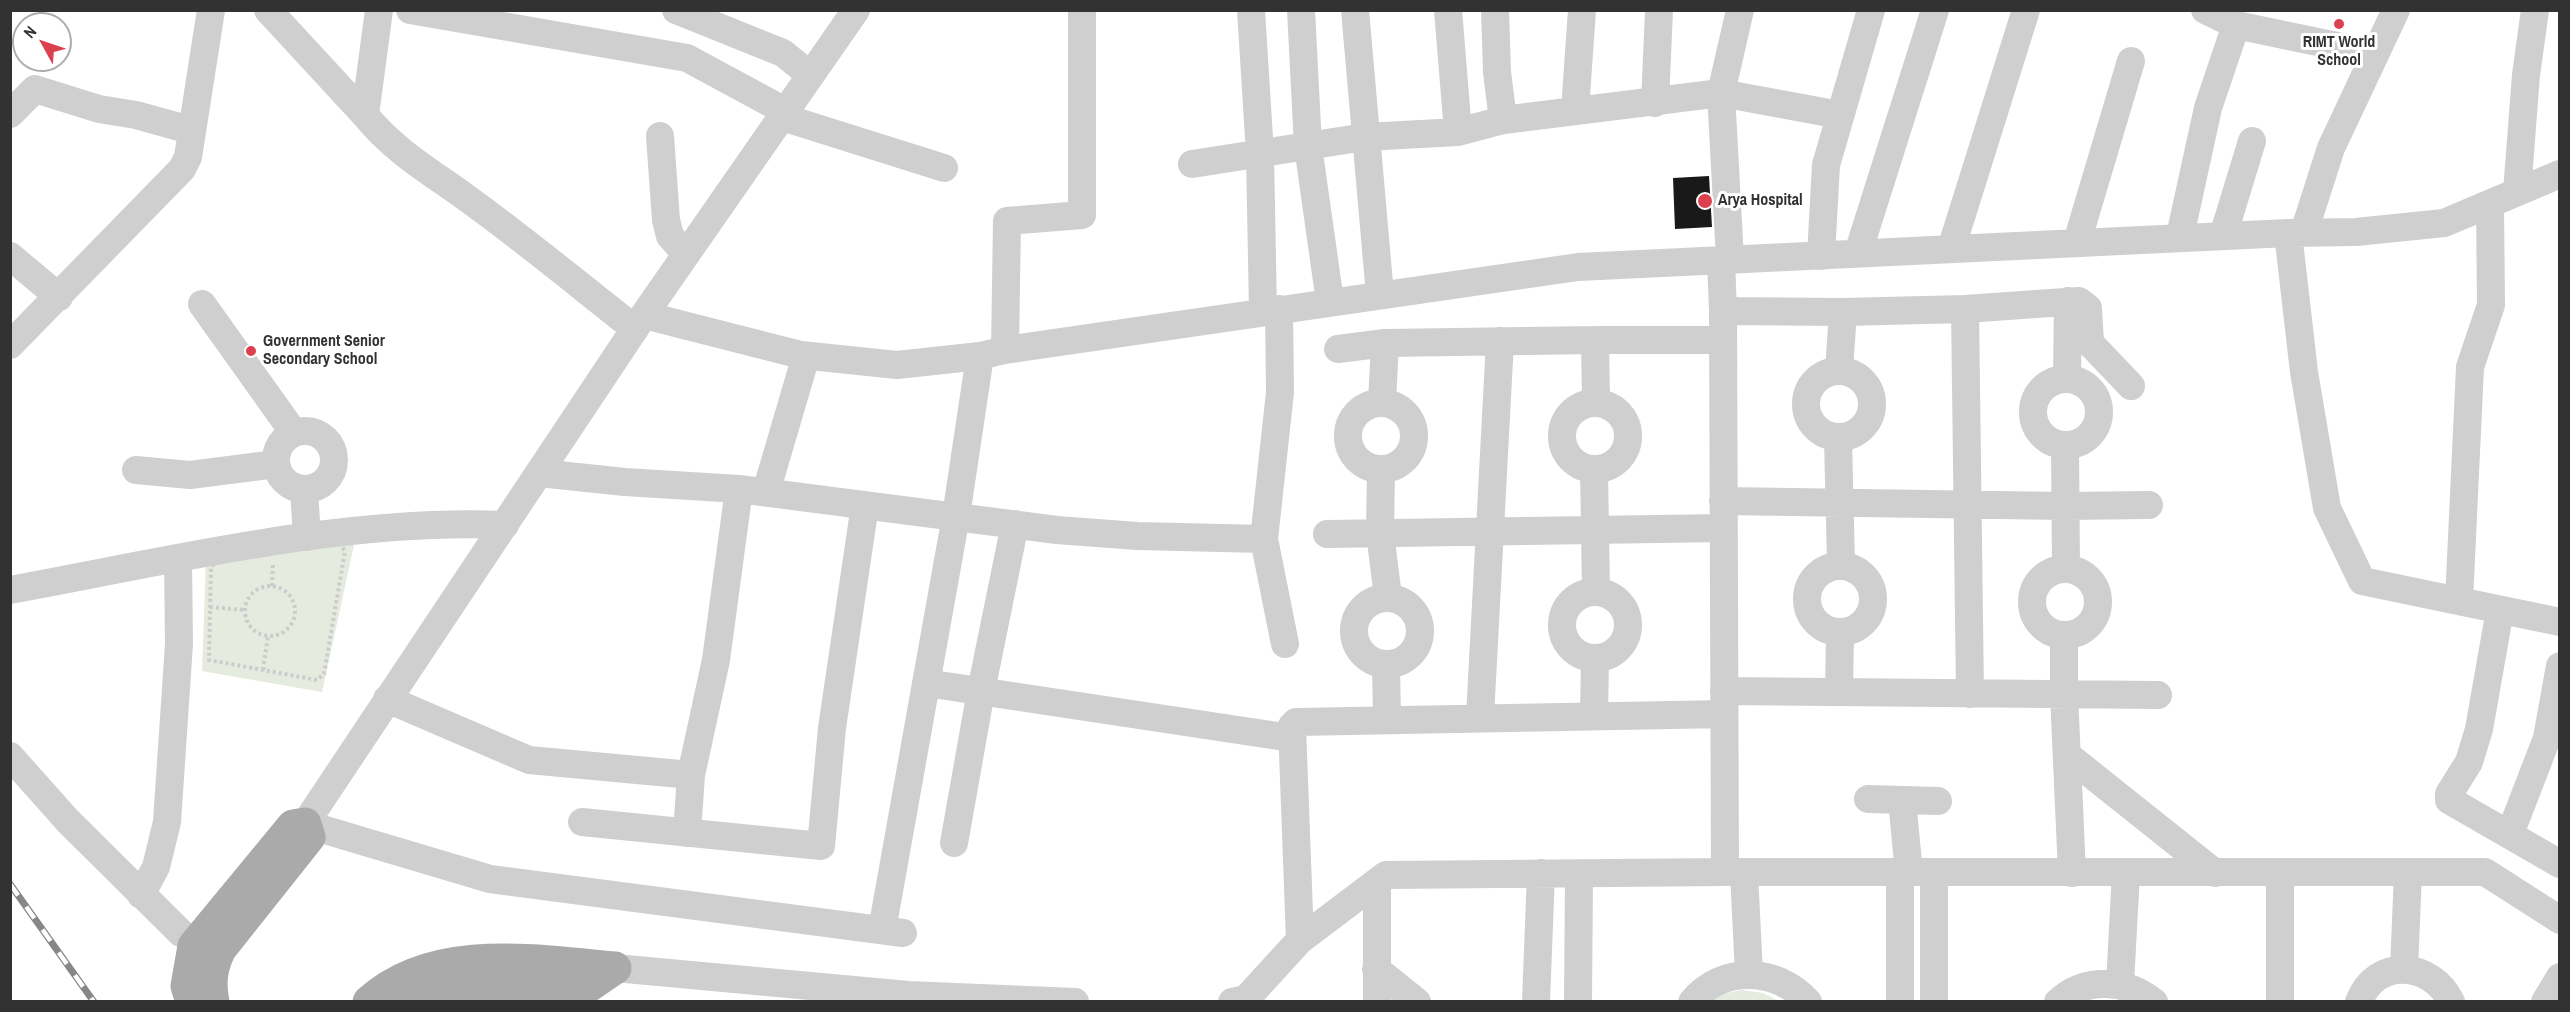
<!DOCTYPE html>
<style>
body{margin:0}
#map{position:relative;width:2570px;height:1012px;overflow:hidden;background:#fff;font-family:"Archivo Narrow",sans-serif}
canvas{display:block}
.frame{position:absolute;inset:0;border:12px solid #323232;pointer-events:none}
.north{position:absolute;left:12px;top:12px;width:60px;height:60px;box-sizing:border-box;background:#fff;border:2px solid #adadad;border-radius:50%;rotate:310deg;font-size:16px;font-weight:700;line-height:24px;text-align:center;color:#323232}
.north::after{content:'';display:block;margin:auto;width:21px;height:27px;background:#dc404e;clip-path:polygon(50% 0,100% 100%,50% 72%,0 100%)}
</style>
<div id="map">
<canvas width="2570" height="1012"></canvas>
<div class="frame"></div>
<div class="north">N</div>
</div>
<script>
const ctx = document.querySelector('canvas').getContext('2d');
ctx.lineJoin = 'round';
function fillPath(path, color) {
  ctx.fillStyle = color;
  ctx.fill(path, 'evenodd');
}
function trace(path, color, width, dash) {
  ctx.strokeStyle = color;
  ctx.lineWidth = width;
  ctx.lineCap = dash ? 'butt' : 'round';
  ctx.setLineDash(dash || []);
  ctx.stroke(path);
}
function drawText(font, color, halo, rows, align = 'center') {
  ctx.font = font + ' "Archivo Narrow",sans-serif';
  ctx.lineWidth = 6;
  ctx.setLineDash([]);
  ctx.textBaseline = 'middle';
  ctx.strokeStyle = halo;
  ctx.fillStyle = color;
  for (const [text, x, y, turn = 0] of rows) {
    ctx.save();
    ctx.translate(x, y);
    ctx.rotate((+turn || 0) * Math.PI / 180);
    ctx.textAlign = isNaN(turn) ? turn : align;
    if (halo) ctx.strokeText(text, 0, 0);
    ctx.fillText(text, 0, 0);
    ctx.restore();
  }
}
const green = new Path2D(`
 M 356,536 L 322,692 L 202,671 L 206,558 Z
 M 1742,990 L 1763,993 L 1779,1001 L 1710,1002 L 1722,994 Z`);
const building = new Path2D(`
 M 1709,176 L 1712,227 L 1675,229 L 1673,178 Z`);
const path = new Path2D(`
 M 339,543 L 345,551 L 324,674 L 317,680 L 209,660 L 211,567 L 219,560 Z
 M 272,586 L 273,563
 M245 611a25 25 0 1 1 50 0a25 25 0 1 1-50 0Z
 M 210,607 L 245,610
 M 263,670 L 268,636`);
const minor = new Path2D(`
 M 268,10 L 365,115
 M 379,10 L 365,115 C 394,151 431,172 468,199 C 525,240 579,285 635,329
 M 410,10 L 687,58 L 785,111
 M 676,10 L 783,53 L 810,75
 M 856,10 L 644,315 L 305,824 L 490,879 L 903,933
 M 1251,10 L 1260,154 L 1263,311
 M 1301,10 L 1308,146 L 1330,302
 M 1355,10 L 1380,295
 M 1448,10 L 1458,132
 M 1495,10 L 1497,72 L 1503,120
 M 2205,10 L 2236,25 L 2375,54
 M 1655,103 L 1659,10
 M 1575,110 L 1582,10
 M 10,114 L 35,89 L 99,109 L 136,115 L 190,130
 M 782,117 L 944,168
 M 660,136 L 666,220 L 670,236 L 686,254
 M 1192,164 L 1365,137 L 1458,132 L 1503,120 L 1721,93 L 1840,115
 M 2517,192 L 2526,75 L 2535,10
 M 2304,232 L 2331,148 L 2396,10
 M 2288,233 L 2356,232 L 2444,223 L 2560,174
 M 2180,236 L 2208,108 L 2236,25
 M 2223,236 L 2252,141
 M 2077,242 L 2131,61
 M 1951,249 L 2026,10
 M 1858,253 L 1935,10
 M 10,256 L 59,297
 M 1821,256 L 1826,165 L 1871,10
 M 1730,259 L 1721,93 L 1740,10
 M 1721,260 L 1723,311 L 1725,872
 M 202,304 L 294,433
 M 1965,309 L 1970,694
 M 1723,311 L 1843,312 L 1965,309 L 2079,301 L 2088,308 L 2090,343 L 2131,386
 M 644,315 L 801,355 L 897,365 L 980,356 L 1005,350 L 1578,267 L 2288,233 L 2304,372 L 2327,508 L 2362,581 L 2560,622
 M 1595,340 L 1596,402
 M 10,345 L 182,169 L 188,157 L 211,10
 M 1338,349 L 1385,343 L 1595,340 L 1723,340
 M 1005,350 L 1007,221 L 1082,215 L 1082,10
 M 1839,370 L 1843,312
 M1806 404a33 33 0 1 1 66 0a33 33 0 1 1-66 0Z
 M 2067,378 L 2068,301
 M2033 412a33 33 0 1 1 66 0a33 33 0 1 1-66 0Z
 M 1382,402 L 1385,343
 M1562 436a33 33 0 1 1 66 0a33 33 0 1 1-66 0Z
 M1348 436a33 33 0 1 1 66 0a33 33 0 1 1-66 0Z
 M276 460a29 29 0 1 1 58 0a29 29 0 1 1-58 0Z
 M 1838,438 L 1841,565
 M 2065,446 L 2066,569
 M 1594,469 L 1596,591
 M 136,470 L 190,475 L 276,464
 M 1381,470 L 1380,533 L 1388,597
 M 539,473 L 625,482 L 739,489 L 1057,530 L 1137,536 L 1264,539 L 1280,392 L 1279,309
 M 304,489 L 307,537
 M 766,492 L 806,356
 M 1723,501 L 2065,506 L 2149,505
 M 1327,534 L 1723,528
 M 1264,539 L 1285,644
 M1807 599a33 33 0 1 1 66 0a33 33 0 1 1-66 0Z
 M2032 602a33 33 0 1 1 66 0a33 33 0 1 1-66 0Z
 M 10,590 C 170,561 343,518 505,525
 M1562 625a33 33 0 1 1 66 0a33 33 0 1 1-66 0Z
 M1354 631a33 33 0 1 1 66 0a33 33 0 1 1-66 0Z
 M 2459,601 L 2470,367 L 2491,305 L 2490,204
 M 2500,610 L 2479,729 L 2469,762 L 2449,794 L 2449,800 L 2560,864
 M 2064,636 L 2064,694 L 2072,873
 M 1386,664 L 1387,719
 M 926,683 L 1278,736
 M 1724,691 L 2158,695
 M 1839,692 L 1840,633
 M 387,699 L 529,760 L 691,775
 M 1594,715 L 1595,659
 M 1480,717 L 1500,341
 M 2067,755 L 2215,873
 M 10,756 L 68,821 L 181,933
 M 1868,799 L 1938,801
 M 1902,800 L 1909,873
 M 582,822 L 821,846 L 832,728 L 865,505
 M 687,833 L 691,775 L 716,660 L 739,489
 M 2510,834 L 2547,738 L 2560,666
 M 954,843 L 981,691 L 1015,524
 M 1744,873 L 1749,974
 M 1900,874 L 1900,1002
 M 1377,882 L 1377,1002
 M 141,895 L 156,867 L 167,822 L 179,644 L 178,559
 M 882,930 L 956,516 L 980,356
 M 1300,940 L 1292,726 L 1296,722 L 1724,714
 M 615,968 L 908,995 L 1075,1002
 M 1376,969 L 1417,1002
 M 2404,969 L 2408,872
 M 2120,984 L 2126,873
 M 1232,1002 L 1246,999 L 1300,940 L 1386,875 L 1725,872 L 2485,872 L 2560,920
 M 1536,1002 L 1541,873
 M 1578,1002 L 1579,875
 M 1692,1002 C 1722,965 1777,967 1808,1002
 M 1934,1002 L 1934,872
 M 2058,1002 C 2086,976 2126,980 2154,1002
 M 2280,1002 L 2280,873
 M 2359,1002 C 2375,957 2432,961 2451,1002
 M 2545,1002 L 2560,977`);
const major = new Path2D(`
 M 415,998 L 440,988 L 470,985 L 580,992 L 615,968
 M 192,1002 L 187,986 L 194,946 L 293,826 L 305,824 L 309,837 L 220,949 C 211,967 209,982 213,1002
 M 369,1002 C 433,943 537,961 615,968`);
const rail = new Path2D(`
 M 10,884 L 94,1002`);
const markers = [
 [2339,24,6,"#dc404e"],
 [1705,201,8,"#dc404e"],
 [251,351,6,"#dc404e"]
];
const poiNames = [
 ["RIMT World",2339,43,"center"],
 ["School",2339,61,"center"],
 ["Arya Hospital",1718,201],
 ["Government Senior",263,342],
 ["Secondary School",263,360]
];
fillPath(green, '#e5ebde');
fillPath(building, '#191919');
trace(path, '#ccc', 4, [3, 3]);
trace(minor, '#cfcfcf', 28);
trace(major, '#aaa', 33);
trace(rail, '#878787', 7);
trace(rail, '#fff', 4.5, [14]);
for (const [x, y, r, color] of markers) {
  const dot = new Path2D();
  dot.arc(x, y, r, 0, 2 * Math.PI);
  ctx.fillStyle = color;
  ctx.fill(dot);
  trace(dot, '#fff', 2);
}
drawText('bold 16px', '#323232', '#fff', poiNames, 'left');
</script>
